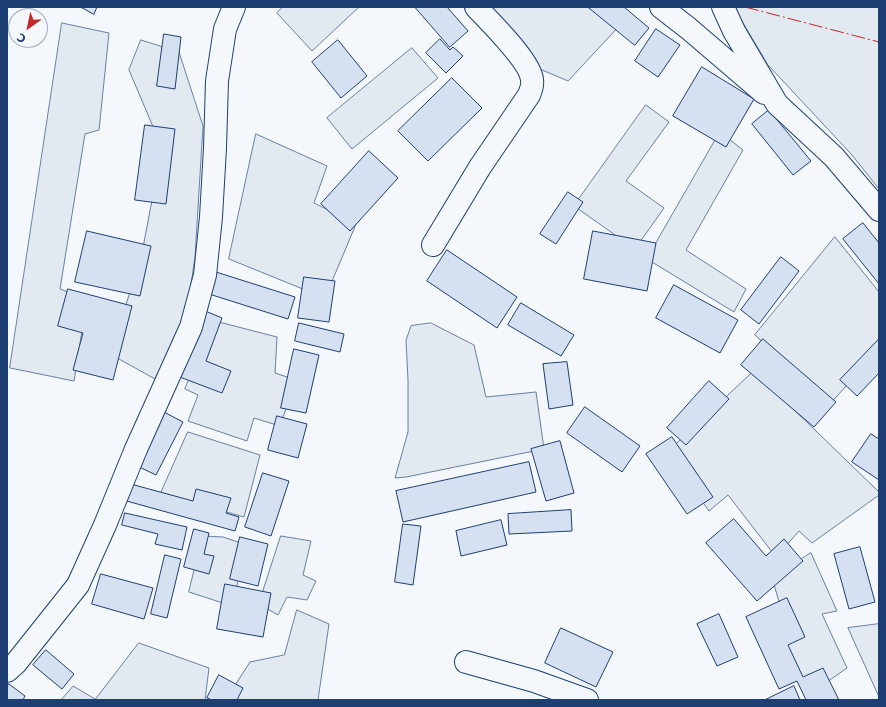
<!DOCTYPE html>
<meta charset="utf-8">
<style>
body{margin:0}
#map{position:relative;width:886px;height:707px;overflow:hidden;background:#f4f7fb;font-family:"DejaVu Sans",sans-serif}
canvas{display:block}
.frame{position:absolute;inset:0;border:8px solid #1d3f73;pointer-events:none}
.north{position:absolute;left:8px;top:8px;width:40px;height:40px;box-sizing:border-box;background:#f4f7fb;border:1px solid #9eadc5;border-radius:50%;rotate:213deg;font-size:11px;font-weight:700;line-height:16px;text-align:center;color:#1d3f73}
.north::after{content:'';display:block;margin:auto;width:14px;height:18px;background:#c62828;clip-path:polygon(50% 0,100% 100%,50% 72%,0 100%)}
</style>
<div id="map">
<canvas width="886" height="707"></canvas>
<div class="frame"></div>
<div class="north">С</div>
</div>
<script>
const ctx = document.querySelector('canvas').getContext('2d');
ctx.lineJoin = 'round';
function fillPath(path, color) {
  ctx.fillStyle = color;
  ctx.fill(path, 'evenodd');
}
function trace(path, color, width, dash) {
  ctx.strokeStyle = color;
  ctx.lineWidth = width;
  ctx.lineCap = dash ? 'butt' : 'round';
  ctx.setLineDash(dash || []);
  ctx.stroke(path);
}
const green = new Path2D(`
 M 283,7 L 359,7 L 312,51 L 277,13 Z
 M 485,7 L 602,7 L 622,23 L 568,81 L 535,67 Z
 M 734,7 L 879,7 L 879,189 L 852,155 L 768,65 Z
 M 62,23 L 109,33 L 99,130 L 85,134 L 60,289 L 87,299 L 74,381 L 10,368 Z
 M 141,40 L 179,52 L 203,126 L 195,257 L 185,326 L 155,379 L 110,354 L 141,258 L 162,148 L 129,70 Z
 M 412,48 L 438,78 L 352,149 L 327,118 Z
 M 646,105 L 669,122 L 626,181 L 664,208 L 635,249 L 574,206 Z
 M 720,132 L 743,150 L 686,250 L 746,289 L 734,312 L 647,259 Z
 M 256,134 L 327,166 L 314,203 L 356,224 L 325,298 L 229,259 Z
 M 835,237 L 879,292 L 879,349 L 830,404 L 755,335 Z
 M 215,321 L 277,337 L 275,373 L 296,380 L 280,426 L 254,418 L 247,441 L 188,421 L 198,395 L 185,389 Z
 M 431,323 L 474,345 L 486,397 L 536,392 L 544,449 L 406,477 L 395,478 L 408,432 L 408,380 L 406,340 L 411,326 Z
 M 754,371 L 879,492 L 879,495 L 812,543 L 799,531 L 776,557 L 728,495 L 709,511 L 668,452 Z
 M 188,432 L 260,455 L 244,517 L 161,493 Z
 M 203,536 L 223,537 L 247,545 L 232,606 L 189,592 Z
 M 281,536 L 311,541 L 303,575 L 316,581 L 307,600 L 287,597 L 278,615 L 259,604 Z
 M 811,553 L 837,611 L 822,614 L 847,668 L 811,693 L 772,644 L 786,625 L 772,578 Z
 M 297,610 L 329,624 L 318,700 L 230,700 L 232,690 L 250,662 L 284,655 Z
 M 879,624 L 879,697 L 848,628 Z
 M 139,643 L 209,668 L 205,700 L 61,700 L 73,686 L 95,699 Z`);
const building = new Path2D(`
 M 81,7 L 97,7 L 94,14 Z
 M 415,7 L 447,7 L 468,31 L 450,47 Z
 M 588,7 L 624,7 L 649,28 L 635,45 Z
 M 656,29 L 680,45 L 658,77 L 635,61 Z
 M 164,34 L 181,37 L 175,89 L 157,86 Z
 M 440,39 L 450,50 L 453,47 L 463,56 L 446,73 L 426,53 Z
 M 338,40 L 367,76 L 341,98 L 312,62 Z
 M 702,67 L 754,99 L 726,147 L 673,116 Z
 M 452,78 L 482,108 L 428,161 L 398,131 Z
 M 769,110 L 811,161 L 793,175 L 752,124 Z
 M 145,125 L 175,129 L 166,204 L 135,200 Z
 M 369,151 L 398,178 L 350,231 L 321,204 Z
 M 568,192 L 583,202 L 556,244 L 540,234 Z
 M 863,223 L 879,243 L 879,284 L 843,239 Z
 M 87,231 L 151,246 L 140,296 L 75,282 Z
 M 593,231 L 656,243 L 647,291 L 584,279 Z
 M 447,250 L 517,297 L 497,328 L 427,281 Z
 M 781,257 L 799,271 L 759,324 L 741,310 Z
 M 216,272 L 295,297 L 288,319 L 209,294 Z
 M 304,277 L 335,281 L 329,322 L 298,318 Z
 M 674,285 L 738,320 L 720,353 L 656,318 Z
 M 68,289 L 132,306 L 113,380 L 73,370 L 83,333 L 58,326 Z
 M 521,303 L 574,335 L 561,356 L 508,325 Z
 M 203,310 L 222,318 L 206,361 L 231,371 L 222,393 L 177,376 Z
 M 299,323 L 344,334 L 340,352 L 295,341 Z
 M 763,339 L 836,402 L 814,427 L 741,365 Z
 M 879,339 L 879,373 L 857,396 L 840,380 Z
 M 294,349 L 319,355 L 306,413 L 281,408 Z
 M 567,362 L 573,405 L 549,409 L 543,364 Z
 M 709,381 L 729,399 L 686,445 L 667,428 Z
 M 585,407 L 640,446 L 622,472 L 567,433 Z
 M 162,411 L 183,422 L 156,475 L 135,465 Z
 M 277,416 L 307,424 L 298,458 L 268,450 Z
 M 871,434 L 879,439 L 879,480 L 852,462 Z
 M 672,437 L 713,497 L 687,514 L 646,454 Z
 M 560,441 L 574,493 L 546,501 L 531,449 Z
 M 529,462 L 536,492 L 403,522 L 396,491 Z
 M 263,473 L 289,481 L 271,536 L 245,527 Z
 M 127,483 L 193,501 L 196,489 L 231,498 L 226,513 L 239,517 L 235,531 L 123,500 Z
 M 571,510 L 572,531 L 509,534 L 508,514 Z
 M 125,513 L 187,527 L 182,550 L 155,544 L 158,534 L 122,525 Z
 M 734,519 L 766,556 L 784,539 L 803,561 L 757,601 L 706,543 Z
 M 501,520 L 507,545 L 461,556 L 456,531 Z
 M 403,524 L 421,526 L 413,585 L 395,582 Z
 M 194,529 L 209,533 L 204,554 L 214,556 L 209,574 L 184,567 Z
 M 240,537 L 268,544 L 258,586 L 230,579 Z
 M 860,547 L 875,602 L 849,609 L 834,554 Z
 M 165,555 L 181,559 L 167,618 L 151,614 Z
 M 101,574 L 153,588 L 144,619 L 92,604 Z
 M 225,584 L 271,593 L 263,637 L 217,629 Z
 M 787,598 L 805,637 L 788,645 L 803,677 L 823,668 L 839,700 L 806,700 L 797,681 L 779,689 L 746,617 Z
 M 719,614 L 738,657 L 717,666 L 697,624 Z
 M 561,628 L 613,652 L 596,687 L 545,663 Z
 M 46,650 L 74,674 L 62,689 L 33,665 Z
 M 219,675 L 243,688 L 237,700 L 212,700 L 207,698 Z
 M 9,684 L 25,696 L 23,700 L 7,700 L 7,687 Z
 M 794,686 L 800,700 L 765,700 Z`);
const minor = new Path2D(`
 M 661,7 L 688,28 L 764,93
 M 723,7 L 734,31 L 777,104 L 834,157 L 879,210
 M 433,245 L 480,167 L 529,95 C 531,90 533,86 532,80 C 531,62 490,22 476,7
 M 466,662 L 534,681 L 587,700
 M 7,671 L 16,663 L 78,585 L 105,525 L 136,449 L 191,327 L 205,275 L 211,217 L 215,148 L 217,81 L 225,29 L 234,7`);
const power = new Path2D(`
 M 745,7 L 879,42`);
fillPath(green, '#e3e9f0');
trace(green, '#687fa3', 1);
fillPath(building, '#d5e0f0');
trace(building, '#1d3f73', 1);
trace(minor, '#1d3f73', 24);
trace(minor, '#f4f7fb', 22);
trace(power, '#c62828', 1, [14, 3, 2, 3]);
</script>
